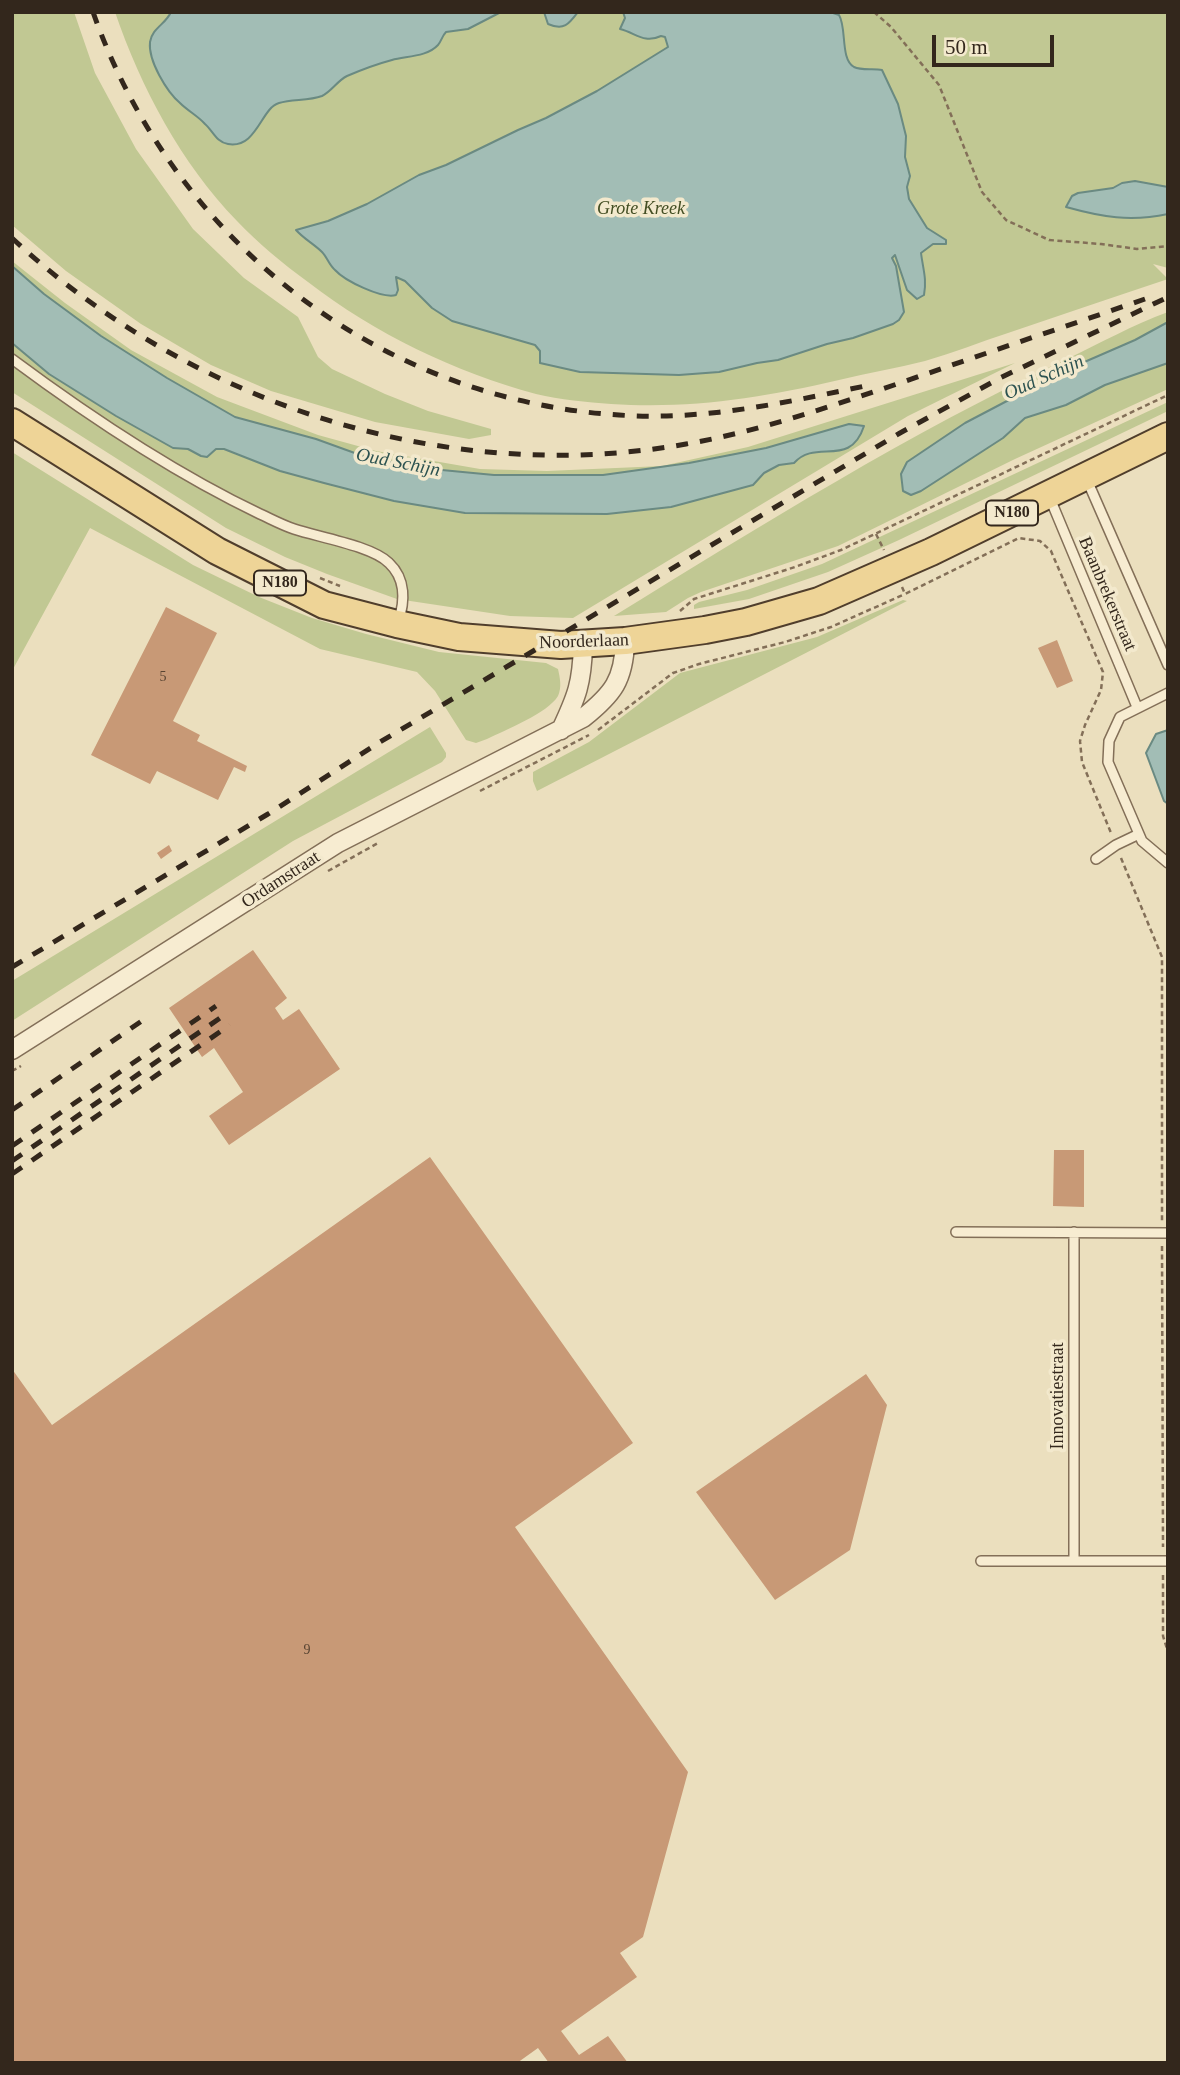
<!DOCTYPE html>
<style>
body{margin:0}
#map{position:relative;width:1180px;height:2075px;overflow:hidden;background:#ebdfbe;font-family:Georgia,serif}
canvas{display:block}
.frame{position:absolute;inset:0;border:14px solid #33271c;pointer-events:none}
.scale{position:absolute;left:932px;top:35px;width:122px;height:32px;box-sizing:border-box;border:4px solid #33271c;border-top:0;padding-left:9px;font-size:21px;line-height:24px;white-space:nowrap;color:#33271c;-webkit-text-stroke:5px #f3e9cd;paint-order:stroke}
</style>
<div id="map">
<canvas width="1180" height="2075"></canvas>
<div class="frame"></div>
<div class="scale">50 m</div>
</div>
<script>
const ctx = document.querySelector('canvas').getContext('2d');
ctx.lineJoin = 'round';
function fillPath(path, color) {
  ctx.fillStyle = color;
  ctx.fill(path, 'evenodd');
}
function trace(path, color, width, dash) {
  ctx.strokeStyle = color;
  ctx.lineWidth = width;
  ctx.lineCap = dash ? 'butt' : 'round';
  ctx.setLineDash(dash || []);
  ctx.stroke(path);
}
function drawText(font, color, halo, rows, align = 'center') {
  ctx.font = font + ' Georgia,serif';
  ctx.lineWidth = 7;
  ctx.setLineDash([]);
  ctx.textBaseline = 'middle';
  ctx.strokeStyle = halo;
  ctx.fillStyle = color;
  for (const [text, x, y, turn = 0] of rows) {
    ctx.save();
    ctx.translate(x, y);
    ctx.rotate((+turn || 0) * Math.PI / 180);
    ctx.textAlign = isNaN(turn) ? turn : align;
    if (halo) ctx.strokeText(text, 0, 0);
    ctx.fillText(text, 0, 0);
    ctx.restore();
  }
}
const green = new Path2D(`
 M 12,12 L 74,12 L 95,73 L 136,149 L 193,229 L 244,278 L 298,317 L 318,357 L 332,369 L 385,394 L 428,411 L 491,429 L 491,435 L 469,439 L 375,422 L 271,391 L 211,365 L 141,324 L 66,271 L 12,225 Z
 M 115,12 L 1168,12 L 1168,268 L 1153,264 L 1168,279 C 1114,297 1061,315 1008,333 C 980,342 953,353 925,361 C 897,368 868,373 839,380 C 761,398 692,409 611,404 C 587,402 560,400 536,394 C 455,372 375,334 308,282 C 283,264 258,243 237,221 C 181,163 141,88 115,12 Z
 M 12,261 L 65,303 L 131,350 L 217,397 L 318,435 L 376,451 L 480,469 L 547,471 L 662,466 L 748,447 L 1015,363 L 908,416 L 573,618 L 510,616 L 397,599 L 327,574 L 285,557 L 226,528 L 12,392 Z
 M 1168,312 L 1168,389 L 1015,459 L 838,546 L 701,592 L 688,598 L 666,612 L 614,616 C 762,525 909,433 1067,359 C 1100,343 1133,325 1168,312 Z
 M 1168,402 L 1168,411 L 899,540 L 828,572 L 749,599 L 694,609 L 694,605 L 699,602 L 747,590 L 822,564 Z
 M 12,452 L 193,565 L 259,597 L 312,618 L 366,634 L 439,652 L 546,663 L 558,669 C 560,678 562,687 558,696 C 548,713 505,730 487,739 L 476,743 L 466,740 L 435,691 L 417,672 L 320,649 L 90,528 L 12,671 Z
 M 903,600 L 907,601 L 537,791 L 533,781 L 533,772 L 589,742 L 680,673 L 817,637 Z
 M 430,727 L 446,753 L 446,757 L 442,762 L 293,841 L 12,1021 L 12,981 Z`);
const water = new Path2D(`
 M 171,12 L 501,12 L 468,29 L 446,32 C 442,36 441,42 438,45 C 427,57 406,56 392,60 C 377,64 361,70 347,76 C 337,81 332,91 322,96 C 308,101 293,99 279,103 C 261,108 257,149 228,144 C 216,142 213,131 205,124 C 198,116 188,111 180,103 C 167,92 148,61 150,42 C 152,28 166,24 171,12 Z
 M 544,12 L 578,12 C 569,24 564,31 548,24 Z
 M 623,12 L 830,12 L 839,15 C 847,28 840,59 854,67 C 862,71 874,68 882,70 L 898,104 L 906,136 L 905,157 L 910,176 L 907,187 L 909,199 L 927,228 L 946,240 L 946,244 L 933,244 L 921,253 C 923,269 927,279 924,295 L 917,299 L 907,290 L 895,255 L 892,258 L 896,266 L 904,312 L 899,320 L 893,324 L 853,338 L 827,344 L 778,360 L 757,363 L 719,372 L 679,375 L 580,372 L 540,363 L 540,351 L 535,345 L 452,321 L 432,308 L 405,281 L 396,277 L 398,290 L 396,295 C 382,299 345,281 335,270 C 329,265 327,257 322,252 C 314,244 304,239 296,230 L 328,221 L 367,204 L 419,175 L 446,165 L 518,130 L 546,118 L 597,91 L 668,47 L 665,37 L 661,36 C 644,44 636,33 620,29 L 625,18 Z
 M 1135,181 L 1168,187 L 1168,214 C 1130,222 1102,217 1066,207 L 1072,196 L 1078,193 L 1113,188 L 1122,183 Z
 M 12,266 L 44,294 L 101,336 L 167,378 L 235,417 L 316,439 L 363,456 L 421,468 L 494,475 L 603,475 L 689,463 L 766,448 L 849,424 L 864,426 C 850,469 816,438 794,463 L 779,465 L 764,473 L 753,485 L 671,507 L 607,514 L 465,513 L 394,501 L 324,483 L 280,471 L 224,449 L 216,449 L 207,457 L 201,456 L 188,449 L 173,448 L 116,416 L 49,374 L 12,343 Z
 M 1168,322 L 1168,363 L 1105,385 L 1066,405 L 1025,418 L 1003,438 L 921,491 L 911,495 L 903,491 L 901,474 L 907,462 L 965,423 L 1066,370 L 1135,340 Z
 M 1168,730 L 1168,804 L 1164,801 L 1146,753 L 1156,734 Z`);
const building = new Path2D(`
 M 166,607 L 217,633 L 173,721 L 200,735 L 197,741 L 247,766 L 245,772 L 234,767 L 218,800 L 157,771 L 150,784 L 91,755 Z
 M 1057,640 L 1073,681 L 1057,688 L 1038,648 Z
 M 169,845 L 172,851 L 161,859 L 157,853 Z
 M 253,950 L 287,998 L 275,1008 L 283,1020 L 299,1009 L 340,1069 L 229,1145 L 209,1116 L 243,1092 L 214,1048 L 202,1057 L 169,1008 Z
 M 1054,1150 L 1084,1150 L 1084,1207 L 1053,1206 Z
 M 430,1157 L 633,1443 L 515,1527 L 688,1772 L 643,1937 L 620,1953 L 637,1977 L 561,2031 L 579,2055 L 608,2036 L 628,2063 L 549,2063 L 538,2048 L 517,2063 L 12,2063 L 12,1369 L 52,1425 Z
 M 866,1374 L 887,1405 L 850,1550 L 775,1600 L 696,1492 Z`);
const path = new Path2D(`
 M 874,12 L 891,27 L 939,85 L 982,192 L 1006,220 L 1049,240 L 1101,244 L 1137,249 L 1168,246
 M 876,534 L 884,550
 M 320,578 L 340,586
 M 902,587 L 905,594 L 1019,538 L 1040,541 L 1051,551 L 1103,672 L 1101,690 L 1085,725 L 1080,741 L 1082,762 L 1111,833
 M 680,611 L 694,599 L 795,567 L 841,550 L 1168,395
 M 598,730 L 673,673 L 699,664 L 785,642 L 831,627 L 905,594
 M 480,791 L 589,735
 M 1121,858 L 1162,957 L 1162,1222
 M 328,871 L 378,843
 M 12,1071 L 21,1066
 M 1162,1246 L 1163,1547
 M 1163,1575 L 1163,1636 L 1168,1652`);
const lane = new Path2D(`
 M 12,359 C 90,417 172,472 260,514 C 271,519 282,525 294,529 C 318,537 372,546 389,563 C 406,579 405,602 398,622
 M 1087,480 L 1168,665
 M 1049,496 L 1137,707
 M 1168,693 L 1120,717 L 1109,741 L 1108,762 L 1142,841 L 1168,863
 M 1096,859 L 1116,845 L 1139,834
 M 956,1232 L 1168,1233
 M 1074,1232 L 1074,1561
 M 981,1561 L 1168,1561`);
const street = new Path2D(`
 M 561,730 C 577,696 582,683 583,645
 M 12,1050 L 338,843 L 583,718 C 613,694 624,680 625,641`);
const primary = new Path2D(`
 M 12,422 L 217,551 L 324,605 L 397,624 L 459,637 L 561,645 L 625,641 L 705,630 L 746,622 L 819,601 L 931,552 L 1168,436`);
const rail = new Path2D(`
 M 93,12 C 173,240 377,400 619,415 C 703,421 783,403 865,386
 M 12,238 C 190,404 445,487 686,444 C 761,431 831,406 903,382 C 983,354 1064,327 1145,299
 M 12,967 L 268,814 L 380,742 L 900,433 L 1000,378 L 1168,297
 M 12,1110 L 149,1016
 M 12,1146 L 216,1006
 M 12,1161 L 223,1016
 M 12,1174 L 230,1025`);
const numberNames = [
 ["5",163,677],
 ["9",307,1650]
];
const shields = [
 [1012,513,52],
 [280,583,52]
];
const shieldNames = [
 ["N180",1012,513],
 ["N180",280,583]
];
const parkNames = [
 ["Grote Kreek",641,209]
];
const streetNames = [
 ["Baanbrekerstraat",1107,594,67],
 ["Noorderlaan",584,642,-2],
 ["Ordamstraat",281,880,-33],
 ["Innovatiestraat",1058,1396,-90]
];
const waterNames = [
 ["Oud Schijn",1044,378,-24],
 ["Oud Schijn",398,463,11]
];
fillPath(green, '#c1c893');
fillPath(water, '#a2bdb5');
trace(water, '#6a8a82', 2);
fillPath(building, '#c89976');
trace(lane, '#836f58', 12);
trace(street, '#836f58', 21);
trace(primary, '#503e2c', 30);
trace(path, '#836f58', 2.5, [5, 3.5]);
trace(lane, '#f7ecd1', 9);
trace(street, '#f7ecd1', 18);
trace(primary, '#eed497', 26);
trace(rail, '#33271c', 5, [12, 12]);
drawText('14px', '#584432', null, numberNames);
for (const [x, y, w] of shields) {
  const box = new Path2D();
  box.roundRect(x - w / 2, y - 12.5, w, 25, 5);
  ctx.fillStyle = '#f3e9cd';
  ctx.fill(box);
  trace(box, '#33271c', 2);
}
drawText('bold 16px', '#33271c', null, shieldNames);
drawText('italic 18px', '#434e23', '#f3e9cd', parkNames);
drawText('18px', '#33271c', '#f3e9cd', streetNames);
drawText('italic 19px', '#2c5250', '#f3e9cd', waterNames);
</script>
